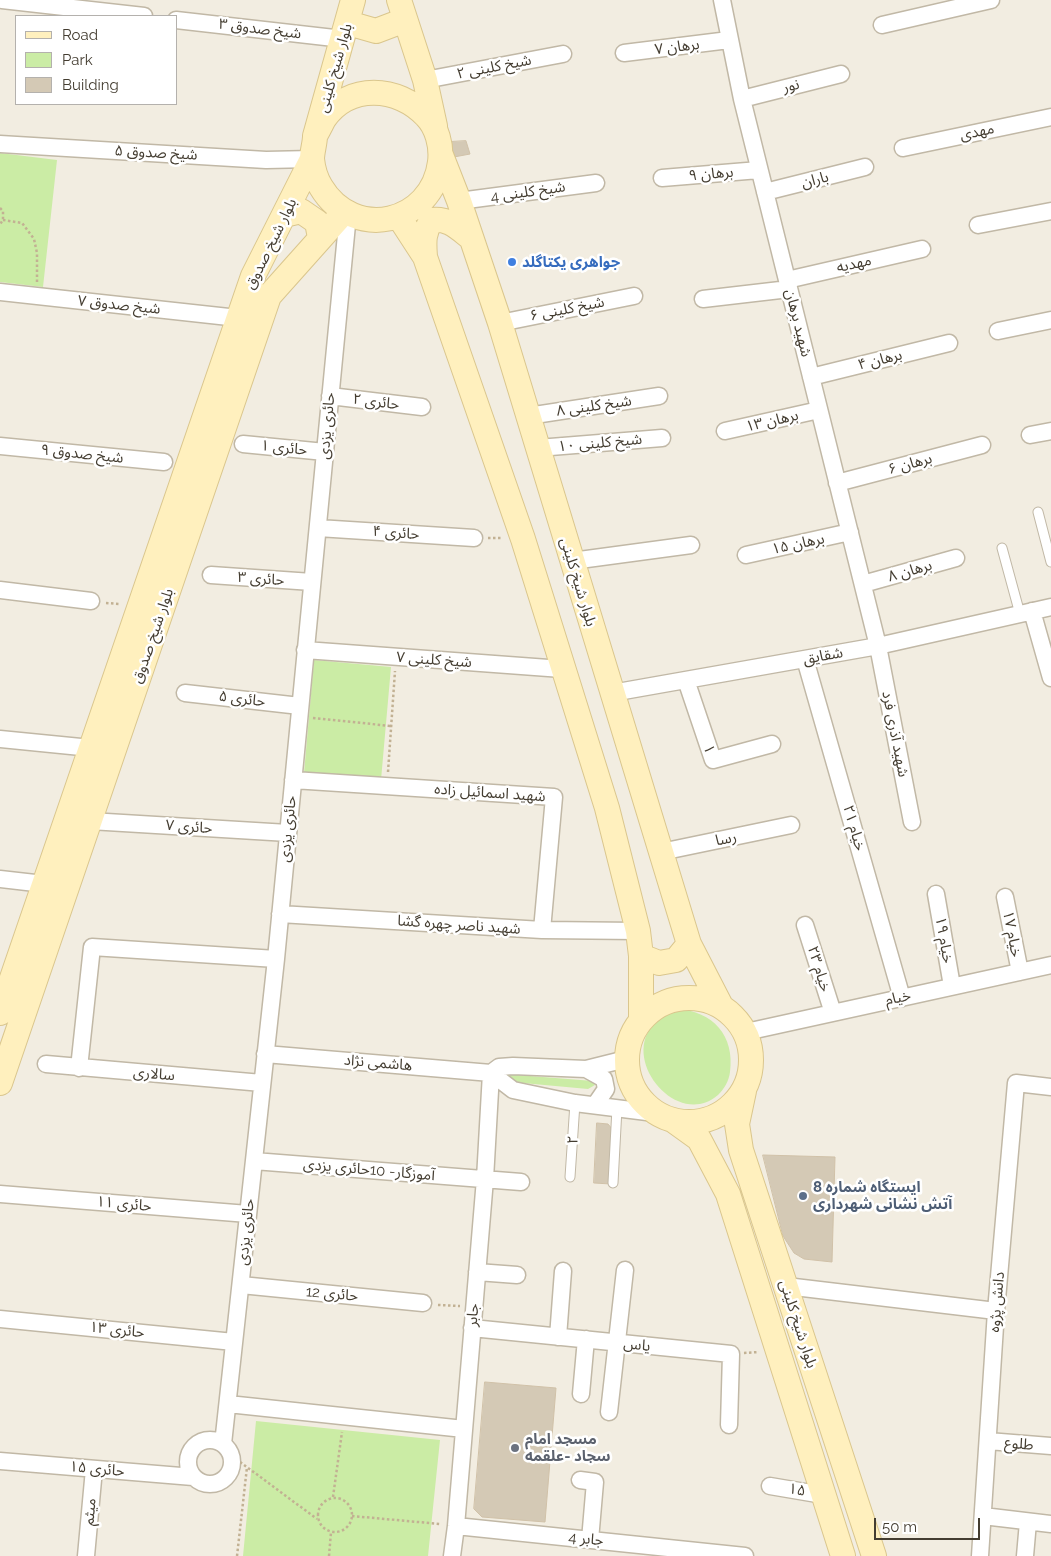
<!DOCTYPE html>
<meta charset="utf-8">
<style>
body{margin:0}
#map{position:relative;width:1051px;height:1556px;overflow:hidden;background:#f2ede1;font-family:Raleway,sans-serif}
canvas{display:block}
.legend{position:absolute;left:15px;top:15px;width:162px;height:90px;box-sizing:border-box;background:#fff;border:1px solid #b4b1ad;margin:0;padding:6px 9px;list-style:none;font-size:15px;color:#443d31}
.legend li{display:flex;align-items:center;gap:10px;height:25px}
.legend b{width:25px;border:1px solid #b4b1ad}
.scale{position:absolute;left:874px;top:1518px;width:106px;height:22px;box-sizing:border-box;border:2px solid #443d31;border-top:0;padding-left:6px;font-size:15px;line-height:18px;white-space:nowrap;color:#443d31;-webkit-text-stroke:4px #fff;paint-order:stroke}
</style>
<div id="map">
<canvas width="1051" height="1556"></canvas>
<ul class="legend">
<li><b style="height:6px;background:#fff0be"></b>Road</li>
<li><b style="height:14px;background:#cbeca5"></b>Park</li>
<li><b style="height:14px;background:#d4c9b5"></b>Building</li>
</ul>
<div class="scale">50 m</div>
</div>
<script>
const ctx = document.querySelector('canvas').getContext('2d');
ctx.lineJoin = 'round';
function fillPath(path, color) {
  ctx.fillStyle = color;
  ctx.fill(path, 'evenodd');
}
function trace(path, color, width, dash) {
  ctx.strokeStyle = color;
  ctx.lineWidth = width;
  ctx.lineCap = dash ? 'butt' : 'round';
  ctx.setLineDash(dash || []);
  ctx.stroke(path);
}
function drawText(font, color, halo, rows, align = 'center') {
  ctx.font = font + ' Raleway,"Noto Sans Arabic",sans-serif';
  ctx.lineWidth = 5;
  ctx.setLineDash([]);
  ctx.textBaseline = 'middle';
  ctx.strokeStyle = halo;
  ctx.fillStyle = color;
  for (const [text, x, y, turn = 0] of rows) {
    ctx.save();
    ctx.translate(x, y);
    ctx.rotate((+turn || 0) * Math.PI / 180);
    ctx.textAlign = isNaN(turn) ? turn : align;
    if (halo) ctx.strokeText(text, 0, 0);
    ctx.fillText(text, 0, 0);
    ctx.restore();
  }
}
const green = new Path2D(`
 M 0,153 L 57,160 L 43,287 L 0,282 Z
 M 314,660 L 391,667 L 381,780 L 304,773 Z
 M 677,1009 C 713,1011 735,1036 730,1072 C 729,1081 724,1089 718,1095 C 672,1135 601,1037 677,1009 Z
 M 505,1074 L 593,1081 L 595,1085 L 588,1089 L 501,1081 Z
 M 256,1421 L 440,1440 L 428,1556 L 243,1556 Z`);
const building = new Path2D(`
 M 466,141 L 470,154 L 454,157 L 449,142 Z
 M 597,1123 L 608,1124 L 613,1130 L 611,1184 L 594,1183 Z
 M 763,1155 L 835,1157 L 832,1262 L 804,1259 L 794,1253 L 783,1236 Z
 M 485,1382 L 556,1388 L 545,1522 L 482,1517 L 474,1509 Z`);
const path = new Path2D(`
 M 0,208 L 3,211 L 3,220 L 0,224
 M 3,220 L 22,223 L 34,239 L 37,253 L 37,283
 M 488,538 L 503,538
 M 106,603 L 120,604
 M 313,718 L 391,726
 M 388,772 L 395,671
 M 438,1305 L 460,1306
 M 744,1353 L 759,1352
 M 232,1456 L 317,1519
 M 333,1497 L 342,1432
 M318 1515a17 17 0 1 1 34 0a17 17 0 1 1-34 0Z
 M 352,1516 L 440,1524
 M 237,1556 L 247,1467
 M 329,1556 L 331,1532`);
const lane = new Path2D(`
 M 1038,512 L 1051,562
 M 1002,548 L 1020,614
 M 570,1177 L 575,1103
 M 613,1183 L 617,1108`);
const street = new Path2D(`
 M 2,0 L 144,16
 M 722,0 L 742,99 L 878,646 L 912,822
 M 176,20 L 343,39
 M 882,25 L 991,0
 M 624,53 L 729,40
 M 425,80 L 563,54
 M 742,99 L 841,74
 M 0,144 L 266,160 L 312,159
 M 903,148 L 1051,117
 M 662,178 L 759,170
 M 765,192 L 865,167
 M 459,201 L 596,183
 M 978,225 L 1051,211
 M 787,280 L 922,249
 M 0,292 L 238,318
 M 703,299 L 789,289
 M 500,323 L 634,296
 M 998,331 L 1051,320
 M 811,377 L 949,343
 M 330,396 L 422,407
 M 528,416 L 659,396
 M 725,431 L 819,410
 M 1030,435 L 1051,431
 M 243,444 L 325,452
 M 0,446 L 164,462
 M 538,448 L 662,438
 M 837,483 L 982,445
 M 318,528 L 474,538
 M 746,555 L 850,532
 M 572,561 L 691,545
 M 211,575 L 312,582
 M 863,584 L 956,558
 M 0,590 L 91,601
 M 1032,611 L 1051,678
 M 305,650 L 562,669
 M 805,659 L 902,998
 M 686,680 L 713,760 L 772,744
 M 185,693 L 300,706
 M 612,693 L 878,646 L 1051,607
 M 0,739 L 91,748
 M 293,780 L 554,797 L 542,930
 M 90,821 L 288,833
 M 661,852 L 791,825
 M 0,879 L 44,884
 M 936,894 L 952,986
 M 1005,897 L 1020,972
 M 280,914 L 542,930 L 638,931
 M 805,925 L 833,1013
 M 746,1032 L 1051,965
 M 265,1054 L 491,1073
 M 46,1064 L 262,1083
 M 79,1068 L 92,947 L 276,959
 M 586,1069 L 604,1079 L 606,1089 L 595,1105
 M 491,1073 L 513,1090 L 575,1103 L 655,1113
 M 491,1073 L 499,1067 L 513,1066 L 586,1069 L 626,1059
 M 254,1161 L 521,1182
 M 0,1194 L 248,1214
 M 477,1272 L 517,1275
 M 241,1285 L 423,1303
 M 786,1286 L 996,1311
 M 0,1319 L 234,1342
 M 472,1328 L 731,1354 L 729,1425
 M 558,1337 L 563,1271
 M 581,1394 L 586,1339
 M 228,1404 L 464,1429
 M 609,1412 L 625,1270
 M188 1462a22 22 0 1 1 44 0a22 22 0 1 1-44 0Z
 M 988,1441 L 1051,1446
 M 223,1444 L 276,959 L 348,214
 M 0,1461 L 193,1477
 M 580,1480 L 595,1482 L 590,1540
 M 770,1486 L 823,1495
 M 983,1516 L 1051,1524
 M 456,1526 L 745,1556
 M 86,1556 L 94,1469
 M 452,1556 L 456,1526 L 485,1179 L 491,1073
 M 980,1556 L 996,1311 L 1016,1083 L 1051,1087
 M 1025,1556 L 1028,1522`);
const secondary = new Path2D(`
 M 399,0 L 425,80 L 435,126
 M 348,23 L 376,31 L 405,20
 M 315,136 C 318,131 321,125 324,119 C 349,83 398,86 426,116 C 437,127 442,146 440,162 C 432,224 354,242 321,187 C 316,179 313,169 312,159 C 312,152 315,143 315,136 L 353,0
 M 441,155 L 459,201 L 500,323 L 689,944 L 721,1006
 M 284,215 L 301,211 L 317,222 L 320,238
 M 399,217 L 425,257 L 523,539 L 607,808 L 638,931 L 641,956 L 641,1019
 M 425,257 C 424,243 423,232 432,220 C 449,218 458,228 471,238
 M 641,956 L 659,963 L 676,960 L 689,944
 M627 1060a62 62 0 1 1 124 0a62 62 0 1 1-124 0Z
 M 0,1013 L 253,276 L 312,159
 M 0,1083 L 269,296 L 344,212
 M 744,1091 L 737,1124 L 741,1150 L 874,1556
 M 674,1121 L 699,1139 L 728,1194 L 843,1556`);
const markers = [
 [512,262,5,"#3f7fe0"],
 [803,1196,5,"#5c6f8a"],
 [515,1448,5,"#6b7280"]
];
const streetNames = [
 ["شیخ صدوق ۳",260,29,7],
 ["برهان ۷",677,47,-7],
 ["شیخ کلینی ۲",494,67,-11],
 ["بلوار شیخ کلینی",335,68,-74],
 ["نور",791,86,-14],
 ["مهدی",977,132,-12],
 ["شیخ صدوق ۵",156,153,3],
 ["برهان ۹",711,174,-5],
 ["باران",815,180,-14],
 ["شیخ کلینی 4",528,192,-8],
 ["بلوار شیخ صدوق",271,244,-64],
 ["مهدیه",854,264,-13],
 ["شیخ صدوق ۷",119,305,6],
 ["شیخ کلینی ۶",567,309,-11],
 ["شهید برهان",798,323,76],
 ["برهان ۴",880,360,-14],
 ["حائری ۲",376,402,7],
 ["شیخ کلینی ۸",594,406,-8],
 ["برهان ۱۳",772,421,-13],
 ["حائری یزدی",327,426,-85],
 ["شیخ کلینی ۱۰",600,443,-5],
 ["حائری ۱",284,448,6],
 ["شیخ صدوق ۹",82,454,6],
 ["برهان ۶",910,464,-15],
 ["حائری ۴",396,533,4],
 ["برهان ۱۵",798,544,-12],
 ["برهان ۸",910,571,-16],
 ["حائری ۳",261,579,4],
 ["بلوار شیخ کلینی",578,582,73],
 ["بلوار شیخ صدوق",153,636,-71],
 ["شقایق",823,656,-10],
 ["شیخ کلینی ۷",434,660,4],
 ["حائری ۵",242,699,7],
 ["شهید آذری فرد",895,734,79],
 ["۱",709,749,71],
 ["شهید اسمائیل زاده",490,793,4],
 ["حائری ۷",189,827,4],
 ["خیام ۲۱",854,828,74],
 ["حائری یزدی",288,829,-84],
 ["رسا",726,839,-12],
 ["شهید ناصر چهره گشا",459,925,4],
 ["خیام ۱۷",1012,934,79],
 ["خیام ۱۹",944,940,80],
 ["خیام ۲۳",819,969,73],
 ["خیام",898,998,-12],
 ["هاشمی نژاد",378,1063,5],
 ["سالاری",154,1074,5],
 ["۲",573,1140,-86],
 ["آموزگار- 10حائری یزدی",369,1170,5],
 ["حائری ۱۱",124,1204,5],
 ["حائری یزدی",246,1232,-84],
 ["حائری 12",332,1294,5],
 ["دانش پژوه",997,1302,-85],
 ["جابر",473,1315,-85],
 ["بلوار شیخ کلینی",798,1324,72],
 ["حائری ۱۳",117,1330,6],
 ["یاس",637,1345,6],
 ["طلوع",1019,1444,5],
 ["حائری ۱۵",97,1469,5],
 ["۱۵",797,1490,9],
 ["میثم",90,1512,-85],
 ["جابر 4",586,1539,6]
];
const shopNames = [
 ["جواهری یکتاگلد",522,262]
];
const serviceNames = [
 ["ایستگاه شماره 8",813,1187],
 ["آتش نشانی شهرداری",813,1204]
];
const worshipNames = [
 ["مسجد امام",525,1439],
 ["سجاد -علقمه",525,1456]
];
fillPath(green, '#cbeca5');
fillPath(building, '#d4c9b5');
trace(building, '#d0c1a8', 1);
trace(lane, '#c1b8a6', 11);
trace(street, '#c1b8a6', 19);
trace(secondary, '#dac68d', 26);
trace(path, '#c2b193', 2.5, [2.5, 2.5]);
trace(lane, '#fff', 9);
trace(street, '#fff', 16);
trace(secondary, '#fff0be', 24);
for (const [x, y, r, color] of markers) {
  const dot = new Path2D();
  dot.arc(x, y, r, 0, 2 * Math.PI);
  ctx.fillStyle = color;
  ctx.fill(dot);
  trace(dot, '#fff', 2);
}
drawText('15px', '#443d31', '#fff', streetNames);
drawText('bold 15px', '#366cbe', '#fff', shopNames, 'left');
drawText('bold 15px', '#4e5e75', '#fff', serviceNames, 'left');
drawText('bold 15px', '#5b616d', '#fff', worshipNames, 'left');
</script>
